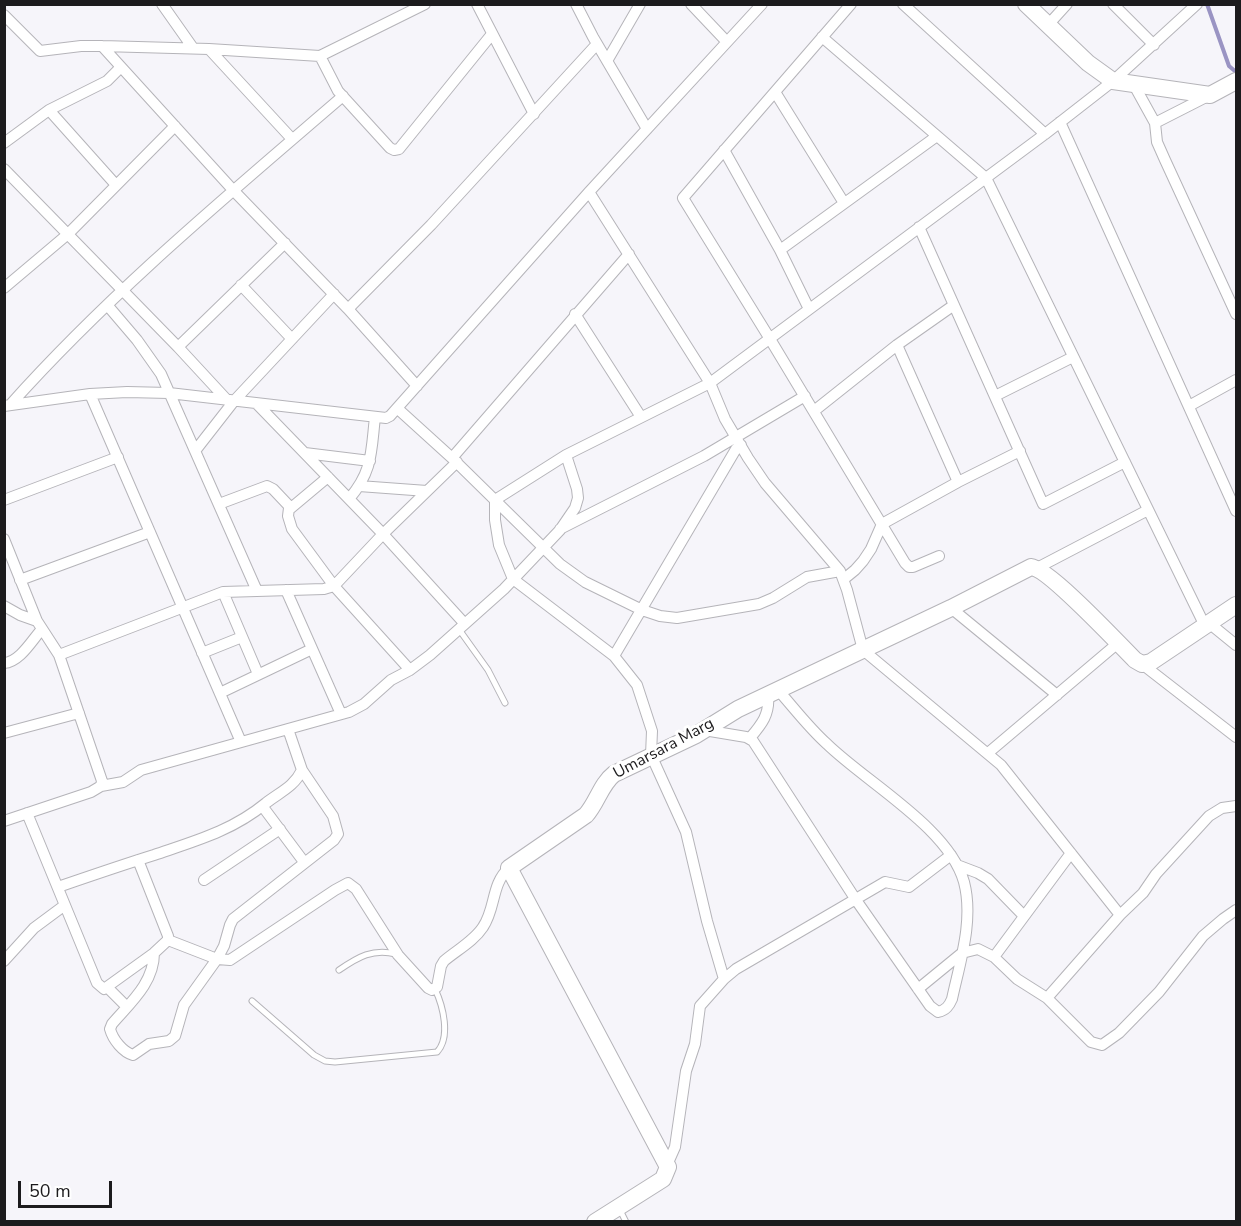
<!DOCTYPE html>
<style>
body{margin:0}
#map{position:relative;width:1241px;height:1226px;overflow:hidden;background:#f6f5fa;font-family:"Nunito Sans",sans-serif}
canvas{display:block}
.frame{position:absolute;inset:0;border:6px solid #1c1b1d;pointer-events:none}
.scale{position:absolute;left:18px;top:1181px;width:94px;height:27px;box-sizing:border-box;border:3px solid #1c1b1d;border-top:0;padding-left:8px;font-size:18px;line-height:21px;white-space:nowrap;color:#1c1b1d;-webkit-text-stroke:4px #fff;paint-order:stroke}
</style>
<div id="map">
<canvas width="1241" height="1226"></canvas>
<div class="frame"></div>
<div class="scale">50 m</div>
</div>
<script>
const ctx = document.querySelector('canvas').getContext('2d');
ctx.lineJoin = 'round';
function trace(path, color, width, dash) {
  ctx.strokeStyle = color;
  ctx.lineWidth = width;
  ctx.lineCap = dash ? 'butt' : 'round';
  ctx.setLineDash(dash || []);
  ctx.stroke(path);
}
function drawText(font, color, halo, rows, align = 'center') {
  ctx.font = font + ' "Nunito Sans",sans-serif';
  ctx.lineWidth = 6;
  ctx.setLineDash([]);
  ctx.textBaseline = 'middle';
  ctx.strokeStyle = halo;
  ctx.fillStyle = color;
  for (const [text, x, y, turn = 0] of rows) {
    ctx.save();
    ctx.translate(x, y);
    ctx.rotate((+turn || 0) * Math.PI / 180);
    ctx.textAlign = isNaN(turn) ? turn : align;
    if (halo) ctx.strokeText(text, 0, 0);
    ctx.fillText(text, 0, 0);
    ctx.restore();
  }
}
const stream = new Path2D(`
 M 1207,4 L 1229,66 L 1236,72`);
const lane = new Path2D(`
 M 458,628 L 488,670 L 505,703
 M 339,970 C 358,957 373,948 396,954
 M 252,1001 L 314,1055 L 325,1061 L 335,1062 L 437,1052 C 451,1037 443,1006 435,989
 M 619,1208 L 626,1222`);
const street = new Path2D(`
 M 162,4 L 193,48
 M 477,4 L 534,114
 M 576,4 L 593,37 L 647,129
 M 691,4 L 727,42
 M 851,4 L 683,198 L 770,339 L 905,563 L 909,567 L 913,567 L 939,556
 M 903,4 L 1045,134
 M 1113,4 L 1154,45
 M 4,15 L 40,51 L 81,46 L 102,46 L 209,49 L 320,56 L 425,4
 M 1048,25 L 1067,4
 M 822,37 L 986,178 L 1205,626
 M 102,46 L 233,190 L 348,309 L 417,386
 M 209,49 L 292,139
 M 320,56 L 338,91 L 390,148 L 394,150 L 399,149 L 492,34
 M 607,61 L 640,4
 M 1134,85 L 1155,123 L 1157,142 L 1165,160 L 1236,314
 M 775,92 L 844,203
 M 49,110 L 116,185
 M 1060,122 L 1236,511
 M 1155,123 L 1210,95
 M 4,143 L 49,110 L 107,81 L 121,67
 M 724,150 L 780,250 L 809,309
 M 4,169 L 178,347 L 227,400
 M 589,192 L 710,383 L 725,419 L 748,458 L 765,483 L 840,571 L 847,590 L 863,650 L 1001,765 L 1120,915 L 1047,998
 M 919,227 L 1043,504 L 1125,462
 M 780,250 L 937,136
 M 241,285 L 292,339
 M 4,288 L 68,234 L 175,126
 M 108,306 L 137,340 L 161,374 L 257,591
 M 348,309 L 431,225 L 597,44
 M 575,314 L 641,417
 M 897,345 L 958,482
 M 178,347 L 285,243
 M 90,394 L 241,742
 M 995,396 L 1073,357
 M 257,404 L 383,534 L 464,623
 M 10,405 C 111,292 228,195 343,96
 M 4,406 L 90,394 L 127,392 L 169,393 L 386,418 L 390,416 L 589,192 L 762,4
 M 1189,406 L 1236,380
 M 398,409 L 452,458 L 560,564 L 585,582 L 642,610 L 660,616 L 677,618 L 759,604 L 773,598 L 807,577 L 840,571
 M 814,411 L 897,345 L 954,305
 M 195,451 L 234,401 L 334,294
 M 305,453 L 370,461
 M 452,458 L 629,254
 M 359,486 L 427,491
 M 349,499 C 373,471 371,452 375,417
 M 4,500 L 118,457
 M 495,500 L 566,455 L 710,383 L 1045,134 L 1113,81 L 1197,4
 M 495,500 L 495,520 L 499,545 L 513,579 L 614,656 L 637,685 L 652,731 L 651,755 L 686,832 L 707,921 L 724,979
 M 219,504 L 267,486 L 273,489 L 291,508 L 328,477
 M 289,508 L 288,516 L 292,529 L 334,586 L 410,670
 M 560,529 L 704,456 L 805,396
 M 4,539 L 37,621 L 59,655 L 102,781 L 101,786 L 91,792 L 4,821
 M 1037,568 L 1148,510
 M 844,579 L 855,570 L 863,561 L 871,549 L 882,524 L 958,482 L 1020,451
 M 20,580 L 150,532
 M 286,590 L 341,714
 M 223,592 L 258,674
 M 4,606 L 20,615 L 37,621
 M 951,608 L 1057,695
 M 1209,623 L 1236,645
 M 202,653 L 242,637
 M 59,655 L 223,592 L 324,589 L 334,586 L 383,534 L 457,462
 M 614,656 L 736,449 L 741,445
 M 4,663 C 20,662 32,640 42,629
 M 1142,664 L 1236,737
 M 220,693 L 312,649
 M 704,730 L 746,737 L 753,741 L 856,900 L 930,1006 L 938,1012 C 946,1010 949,1006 952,999 C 960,962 974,920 964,882 C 949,828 867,783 827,744 C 809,728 794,708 778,690
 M 4,733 L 79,713
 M 750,738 C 762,724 770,714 768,695
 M 988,753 L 1118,643
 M 101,786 L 123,782 L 141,770 L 349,712 L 364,704 L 391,680 L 410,670 L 430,655 L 504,589 L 560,530 L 575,508 L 578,498 L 577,489 L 566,455
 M 263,807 L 304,862
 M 27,813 L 97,983 L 104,989 L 154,953 L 168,940 L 168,936 L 138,860
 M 957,865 L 978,873 L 988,879 L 1024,916
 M 204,880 L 280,829
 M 58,887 C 90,876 122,865 154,855 C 195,841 232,831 266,803 C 280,792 294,787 302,770 L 288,729
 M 1120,915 L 1143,893 L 1156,874 L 1209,816 L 1222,808 L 1236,806
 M 168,940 L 217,959 L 230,960 L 335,890 L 348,883 L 356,889 L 398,955 L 428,988 L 432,990 L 437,987 L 441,966 L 444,961 C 457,950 474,941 483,927 C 496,908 491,884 509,868
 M 154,953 C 154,983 130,1003 112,1024 L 110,1029 C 113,1040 123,1052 133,1055 L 149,1044 L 169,1041 L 175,1036 L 184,1005 L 217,959 L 224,946 L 230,925 L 233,919 L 334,840 L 338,834 L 333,816 L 302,770
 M 994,957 L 1071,853
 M 4,961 L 34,928 L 65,905
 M 107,987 L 127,1007
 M 918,989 L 962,953 L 978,949 L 994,957 L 1017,979 L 1047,998 L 1091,1042 L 1102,1045 L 1119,1033 L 1159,992 L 1203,936 L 1223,919 L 1236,910
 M 667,1165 L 675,1147 L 686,1071 L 695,1044 L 700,1006 L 724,979 L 736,969 L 885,882 L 909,887 L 951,855`);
const secondary = new Path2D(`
 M 1026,4 L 1088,63 L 1113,81 L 1210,95 L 1236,81
 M 595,1222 L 663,1179 L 668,1167 L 509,868 L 586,815 C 597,803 601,784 614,774 L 696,735 L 738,709 L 951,608 L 1031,567 C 1048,568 1119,644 1135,660 L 1142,664 L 1151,662 L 1236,605`);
const streetNames = [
 ["Umarsara Marg",664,749,-28]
];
trace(stream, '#9a94c3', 4);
trace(lane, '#b5b4b9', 7);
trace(street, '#b5b4b9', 12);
trace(secondary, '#b5b4b9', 18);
trace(lane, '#fff', 5);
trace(street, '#fff', 10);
trace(secondary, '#fff', 16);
drawText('16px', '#1c1b1d', '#fff', streetNames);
</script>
